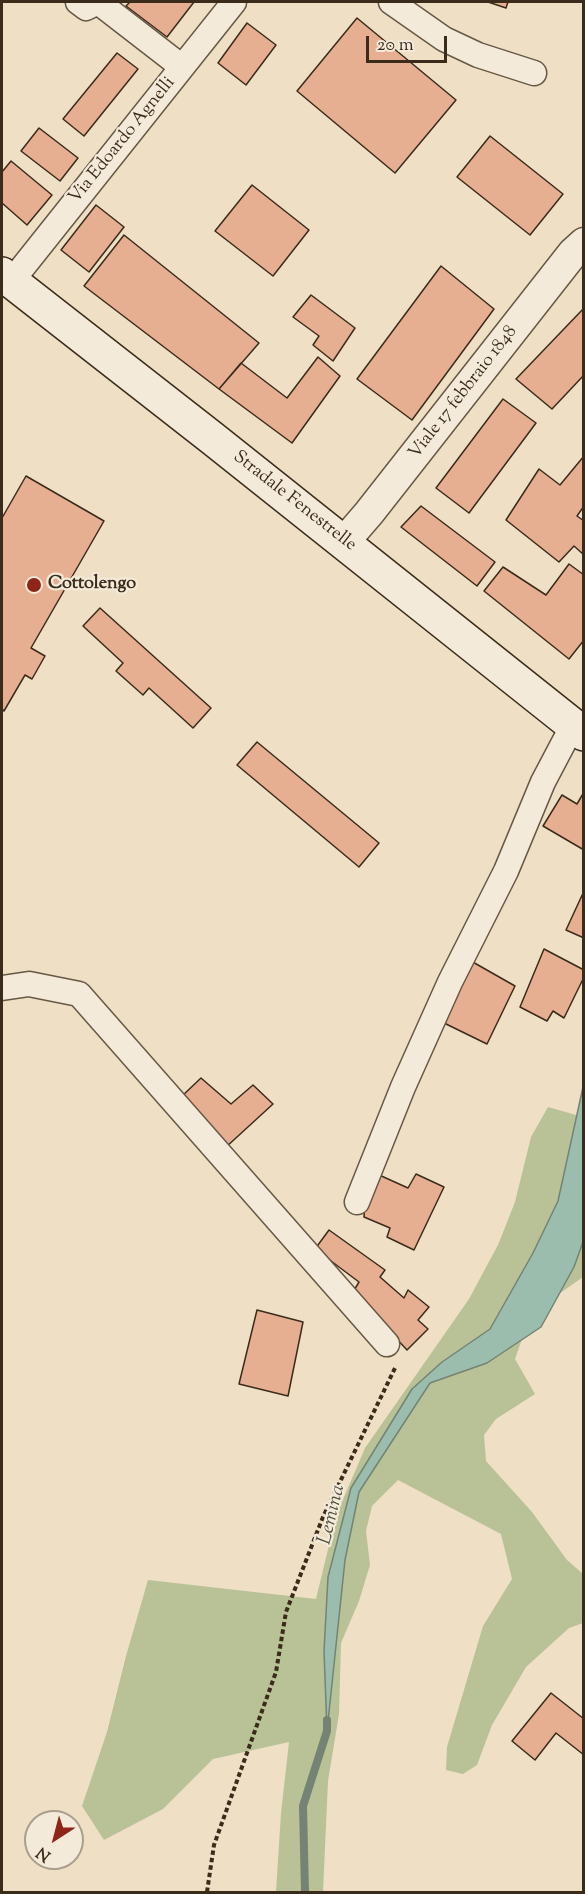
<!DOCTYPE html>
<style>
body{margin:0}
#map{position:relative;width:585px;height:1894px;overflow:hidden;background:#eedfc5;font-family:"Sorts Mill Goudy",serif}
canvas{display:block}
.frame{position:absolute;inset:0;border:3px solid #3a2b1a;pointer-events:none}
.north{position:absolute;left:24px;top:1810px;width:60px;height:60px;box-sizing:border-box;background:#f4ead9;border:2px solid #aa9e8d;border-radius:50%;rotate:216deg;font-size:16px;font-weight:700;line-height:24px;text-align:center;color:#3a2b1a}
.north::after{content:'';display:block;margin:auto;width:21px;height:27px;background:#8f2418;clip-path:polygon(50% 0,100% 100%,50% 72%,0 100%)}
.scale{position:absolute;left:366px;top:36px;width:81px;height:27px;box-sizing:border-box;border:3px solid #3a2b1a;border-top:0;padding-left:8px;font-size:18px;line-height:21px;white-space:nowrap;color:#3a2b1a;-webkit-text-stroke:4px #f4ead9;paint-order:stroke}
</style>
<div id="map">
<canvas width="585" height="1894"></canvas>
<div class="frame"></div>
<div class="north">N</div>
<div class="scale">20 m</div>
</div>
<script>
const ctx = document.querySelector('canvas').getContext('2d');
ctx.lineJoin = 'round';
function fillPath(path, color) {
  ctx.fillStyle = color;
  ctx.fill(path, 'evenodd');
}
function trace(path, color, width, dash) {
  ctx.strokeStyle = color;
  ctx.lineWidth = width;
  ctx.lineCap = dash ? 'butt' : 'round';
  ctx.setLineDash(dash || []);
  ctx.stroke(path);
}
function drawText(font, color, halo, rows, align = 'center') {
  ctx.font = font + ' "Sorts Mill Goudy",serif';
  ctx.lineWidth = 4.5;
  ctx.setLineDash([]);
  ctx.textBaseline = 'middle';
  ctx.strokeStyle = halo;
  ctx.fillStyle = color;
  for (const [text, x, y, turn = 0] of rows) {
    ctx.save();
    ctx.translate(x, y);
    ctx.rotate((+turn || 0) * Math.PI / 180);
    ctx.textAlign = isNaN(turn) ? turn : align;
    if (halo) ctx.strokeText(text, 0, 0);
    ctx.fillText(text, 0, 0);
    ctx.restore();
  }
}
const green = new Path2D(`
 M 548,1107 L 583,1117 L 583,1277 L 556,1296 L 529,1319 L 515,1359 L 535,1394 L 496,1419 L 484,1435 L 486,1461 L 532,1512 L 567,1560 L 583,1574 L 583,1623 L 569,1628 L 526,1667 L 492,1725 L 477,1765 L 463,1774 L 446,1770 L 447,1747 L 483,1626 L 512,1579 L 501,1534 L 398,1480 L 372,1506 L 366,1531 L 370,1565 L 359,1601 L 341,1643 L 339,1714 L 328,1781 L 323,1892 L 276,1892 L 281,1813 L 289,1742 L 213,1759 L 163,1809 L 104,1840 L 82,1806 L 107,1732 L 126,1656 L 148,1580 L 316,1599 L 336,1516 L 365,1448 L 469,1299 L 498,1245 L 515,1202 L 531,1137 Z`);
const water = new Path2D(`
 M 583,1087 L 583,1242 L 574,1267 L 541,1327 L 487,1363 L 430,1383 L 359,1492 L 345,1560 L 327,1731 L 324,1651 L 328,1577 L 351,1488 L 412,1389 L 442,1362 L 490,1329 L 533,1253 L 558,1201 Z`);
const stream = new Path2D(`
 M 305,1892 L 303,1806 L 327,1731 L 327,1720`);
const building = new Path2D(`
 M 130,2 L 194,2 L 167,37 L 126,6 Z
 M 488,2 L 508,2 L 506,8 Z
 M 357,18 L 456,100 L 395,173 L 297,91 Z
 M 247,23 L 276,45 L 246,85 L 218,63 Z
 M 117,53 L 138,69 L 84,136 L 63,119 Z
 M 39,128 L 78,158 L 60,181 L 21,151 Z
 M 490,136 L 563,194 L 530,235 L 457,177 Z
 M 11,161 L 52,195 L 27,225 L 2,203 L 2,172 Z
 M 252,185 L 309,230 L 273,276 L 215,231 Z
 M 96,205 L 124,227 L 89,272 L 61,250 Z
 M 124,235 L 259,343 L 219,389 L 84,286 Z
 M 441,266 L 494,309 L 412,420 L 357,379 Z
 M 311,295 L 355,328 L 333,361 L 313,345 L 319,336 L 293,317 Z
 M 584,308 L 584,375 L 552,409 L 516,379 Z
 M 318,357 L 340,376 L 292,443 L 219,389 L 241,363 L 287,398 Z
 M 503,399 L 536,423 L 469,513 L 436,488 Z
 M 584,456 L 584,506 L 577,516 L 584,521 L 584,555 L 574,546 L 559,562 L 506,520 L 539,469 L 560,485 Z
 M 26,476 L 104,521 L 31,648 L 45,656 L 32,679 L 25,675 L 4,711 L 2,709 L 2,518 Z
 M 421,506 L 495,562 L 477,586 L 401,527 Z
 M 569,564 L 584,575 L 584,640 L 569,659 L 484,591 L 503,567 L 546,595 Z
 M 100,608 L 211,708 L 193,728 L 149,688 L 143,695 L 116,671 L 123,663 L 83,626 Z
 M 257,742 L 379,843 L 359,867 L 237,765 Z
 M 584,792 L 584,850 L 543,826 L 562,795 L 577,804 Z
 M 584,891 L 584,938 L 566,930 Z
 M 544,949 L 584,970 L 584,977 L 564,1018 L 553,1011 L 547,1021 L 520,1007 Z
 M 471,961 L 515,986 L 487,1044 L 444,1023 Z
 M 201,1078 L 231,1104 L 253,1085 L 273,1104 L 225,1148 L 181,1097 Z
 M 377,1174 L 408,1188 L 416,1174 L 444,1187 L 414,1250 L 387,1237 L 390,1228 L 364,1217 L 365,1201 Z
 M 329,1230 L 385,1270 L 380,1277 L 404,1298 L 408,1290 L 429,1307 L 418,1320 L 428,1329 L 407,1350 L 353,1292 L 359,1282 L 315,1249 Z
 M 257,1310 L 303,1322 L 288,1396 L 239,1384 Z
 M 551,1693 L 584,1719 L 584,1755 L 556,1733 L 535,1760 L 512,1741 Z`);
const path = new Path2D(`
 M 207,1892 L 214,1845 L 276,1672 L 286,1612 L 323,1517 L 395,1368`);
const minor = new Path2D(`
 M 78,2 L 86,8 L 98,2 L 182,67
 M 391,2 L 444,39 L 478,55 L 534,73
 M 11,282 L 234,2
 M 2,988 L 29,984 L 79,994 L 387,1344
 M 357,1202 L 403,1087 L 450,982 L 506,871 L 543,782 L 573,725`);
const tertiary = new Path2D(`
 M 344,542 L 369,513 L 573,253 L 584,243`);
const secondary = new Path2D(`
 M 2,274 L 212,438 L 584,734`);
const markers = [
 [34,585,8,"#8f2418"]
];
const streetNames = [
 ["Via Edoardo Agnelli",123,141,-51],
 ["Viale 17 febbraio 1848",464,393,-52],
 ["Stradale Fenestrelle",294,502,38]
];
const poiNames = [
 ["Cottolengo",48,585]
];
const waterNames = [
 ["Lemina",333,1515,-76]
];
fillPath(green, '#b8c296');
fillPath(water, '#9bbdae');
trace(water, '#748373', 1.5);
trace(stream, '#748373', 8);
fillPath(building, '#e7af92');
trace(building, '#3a2b1a', 1.5);
trace(minor, '#675845', 27);
trace(tertiary, '#675845', 33);
trace(secondary, '#3a2b1a', 36);
trace(path, '#3a2b1a', 4, [4.5, 3]);
trace(minor, '#f4ead9', 24);
trace(tertiary, '#f4ead9', 30);
trace(secondary, '#f4ead9', 33);
for (const [x, y, r, color] of markers) {
  const dot = new Path2D();
  dot.arc(x, y, r, 0, 2 * Math.PI);
  ctx.fillStyle = color;
  ctx.fill(dot);
  trace(dot, '#f4ead9', 2);
}
drawText('18px', '#3a2b1a', '#f4ead9', streetNames);
drawText('bold 18px', '#3a2b1a', '#f4ead9', poiNames, 'left');
drawText('italic 20px', '#52503f', '#f4ead9', waterNames);
</script>
